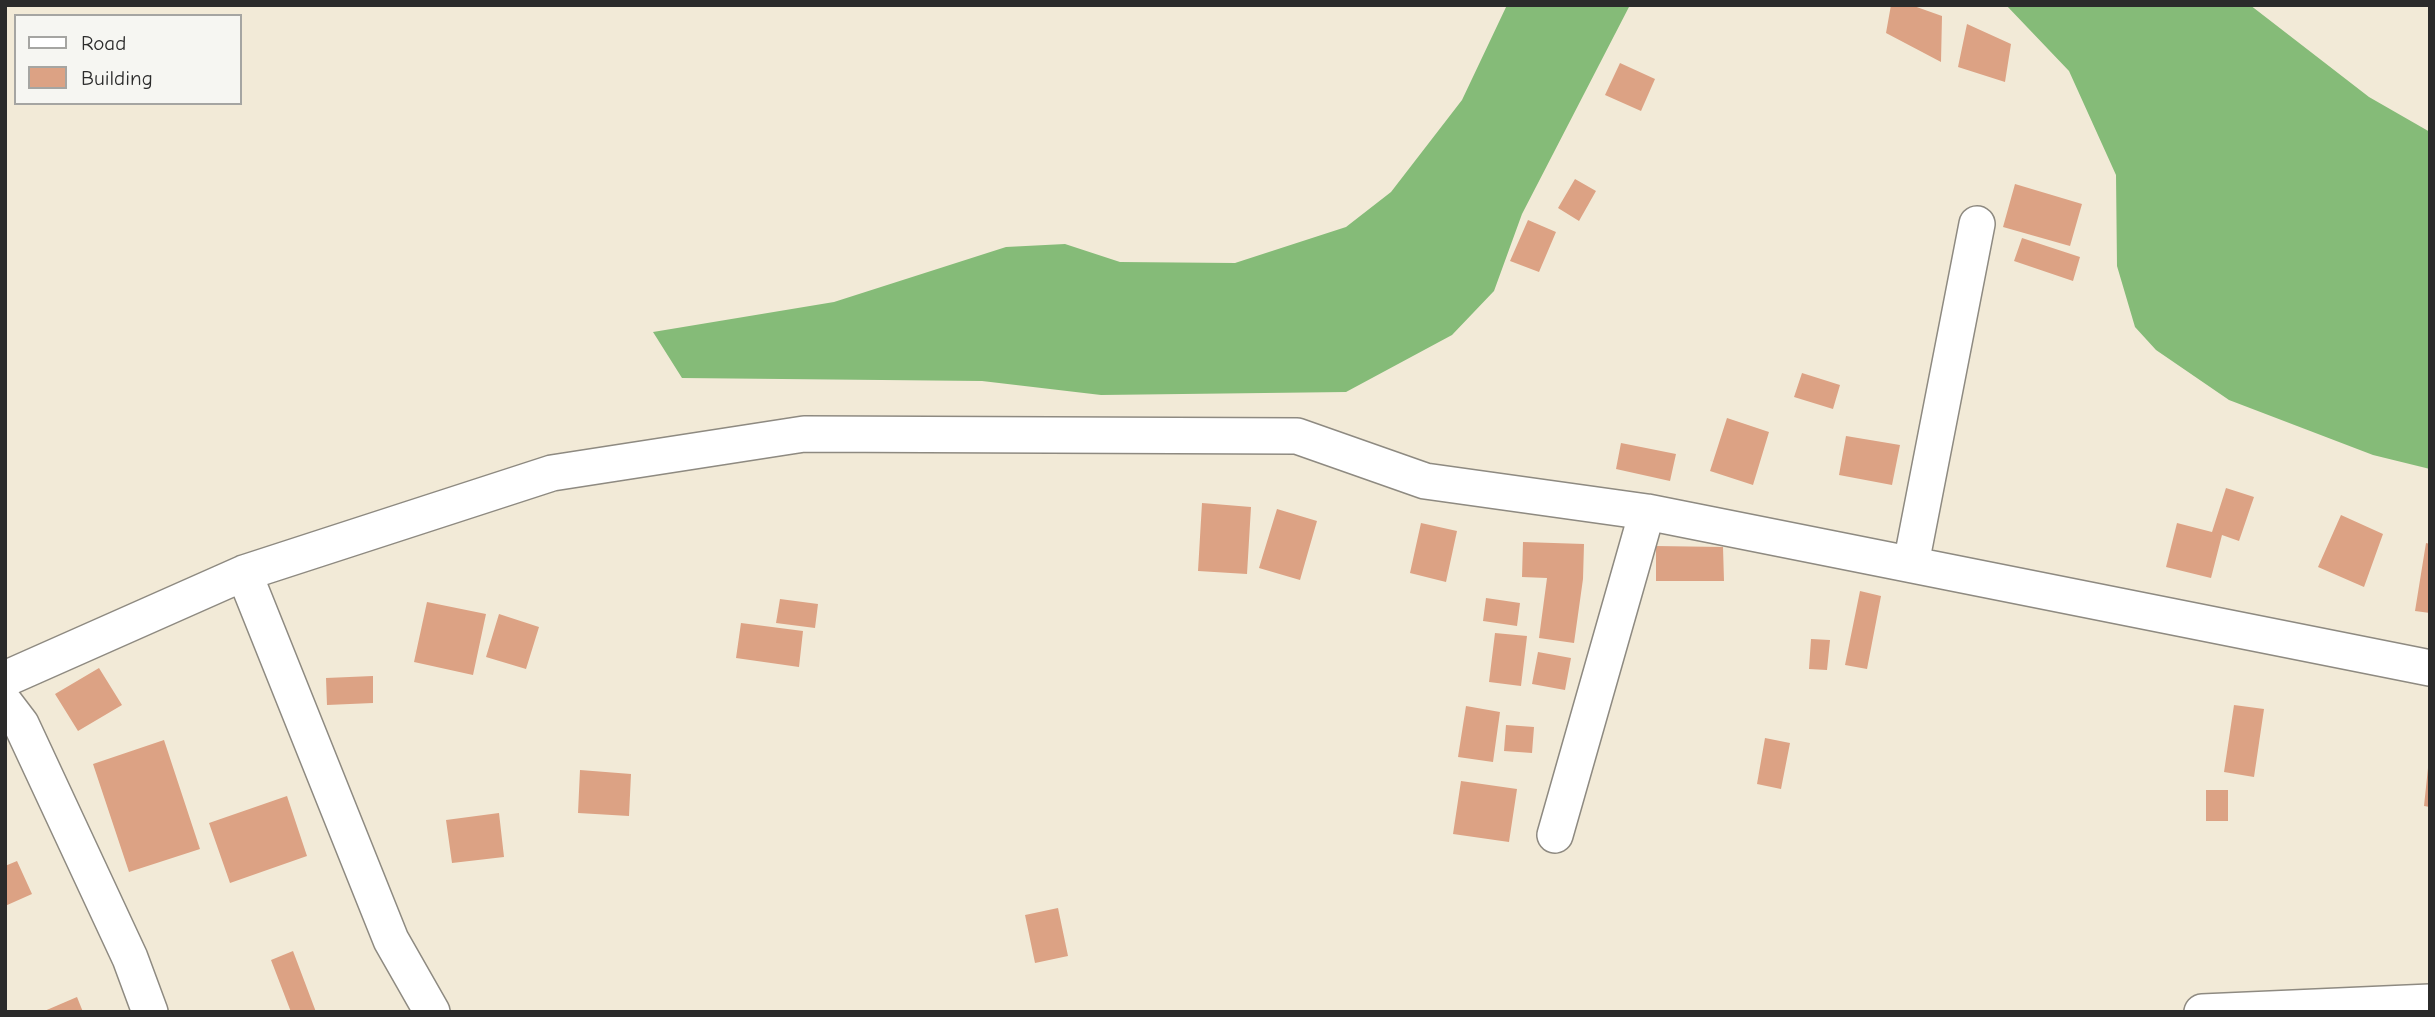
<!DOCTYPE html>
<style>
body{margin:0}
#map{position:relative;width:2435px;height:1017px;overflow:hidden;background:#f2ead7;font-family:"Comic Neue",sans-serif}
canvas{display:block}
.frame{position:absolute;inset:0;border:7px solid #2b2b2b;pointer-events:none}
.legend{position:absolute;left:14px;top:14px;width:228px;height:91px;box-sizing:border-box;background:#f6f6f2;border:2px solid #a5a5a2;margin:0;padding:9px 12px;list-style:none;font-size:21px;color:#2b2b2b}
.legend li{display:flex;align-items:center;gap:14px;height:35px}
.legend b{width:35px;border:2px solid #a5a5a2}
</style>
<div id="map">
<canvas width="2435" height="1017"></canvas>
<div class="frame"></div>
<ul class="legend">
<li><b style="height:9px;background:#fff"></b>Road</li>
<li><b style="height:19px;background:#dca284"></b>Building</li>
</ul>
</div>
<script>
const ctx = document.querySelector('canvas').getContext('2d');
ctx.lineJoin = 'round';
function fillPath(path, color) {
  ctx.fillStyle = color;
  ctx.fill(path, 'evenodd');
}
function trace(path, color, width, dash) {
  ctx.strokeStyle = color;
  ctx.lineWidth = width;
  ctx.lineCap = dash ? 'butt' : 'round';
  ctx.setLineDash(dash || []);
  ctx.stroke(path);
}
const forest = new Path2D(`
 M 1507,5 L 1630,5 L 1522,214 L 1494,291 L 1452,335 L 1346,392 L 1101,395 L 982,381 L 682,378 L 653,332 L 834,302 L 1006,247 L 1065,244 L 1120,262 L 1235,263 L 1346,227 L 1391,192 L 1462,100 Z
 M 2006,5 L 2250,5 L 2369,97 L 2430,132 L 2430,469 L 2373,455 L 2229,400 L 2156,350 L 2135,327 L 2117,266 L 2116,175 L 2069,71 Z`);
const building = new Path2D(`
 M 1891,5 L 1911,5 L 1942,16 L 1941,62 L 1886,33 Z
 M 1967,24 L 2011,44 L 2005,82 L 1958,67 Z
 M 1620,63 L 1655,79 L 1641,111 L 1605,95 Z
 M 1575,179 L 1596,191 L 1579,221 L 1558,208 Z
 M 2015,184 L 2082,204 L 2070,246 L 2003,227 Z
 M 1528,220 L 1556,232 L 1539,272 L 1510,261 Z
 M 2022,238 L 2080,257 L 2073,281 L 2014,261 Z
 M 1802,373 L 1840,385 L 1833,409 L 1794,397 Z
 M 1727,418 L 1769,432 L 1753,485 L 1710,471 Z
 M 1846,436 L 1900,445 L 1892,485 L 1839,475 Z
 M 1621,443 L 1676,454 L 1670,481 L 1616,469 Z
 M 2226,488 L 2254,497 L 2239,541 L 2222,535 L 2211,578 L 2166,567 L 2177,523 L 2212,532 Z
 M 1202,503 L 1251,507 L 1247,574 L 1198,571 Z
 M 1277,509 L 1317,521 L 1300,580 L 1259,568 Z
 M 2341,515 L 2383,534 L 2364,587 L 2318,567 Z
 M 1421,523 L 1457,531 L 1446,582 L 1410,573 Z
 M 1523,542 L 1584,544 L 1583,579 L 1574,643 L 1539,638 L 1547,578 L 1522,577 Z
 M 2426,543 L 2430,544 L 2430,613 L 2415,611 Z
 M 1656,546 L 1723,547 L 1724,581 L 1656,581 Z
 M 1860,591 L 1881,596 L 1867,669 L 1845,665 Z
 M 1486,598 L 1520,603 L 1517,626 L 1483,621 Z
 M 780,599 L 818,604 L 815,628 L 776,623 Z
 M 427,602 L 486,614 L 473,675 L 414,662 Z
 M 499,614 L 539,627 L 526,669 L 486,657 Z
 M 741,623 L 803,631 L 799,667 L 736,658 Z
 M 1495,633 L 1527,636 L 1521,686 L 1489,682 Z
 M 1811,639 L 1830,640 L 1827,670 L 1809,669 Z
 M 1538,652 L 1571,658 L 1565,690 L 1532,684 Z
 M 99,668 L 122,705 L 78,731 L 55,694 Z
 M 373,676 L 373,703 L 327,705 L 326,678 Z
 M 2234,705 L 2264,709 L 2254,777 L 2224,772 Z
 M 1466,706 L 1500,712 L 1493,762 L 1458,757 Z
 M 1506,725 L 1534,727 L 1532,753 L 1504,751 Z
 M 1765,738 L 1790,743 L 1781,789 L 1757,784 Z
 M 164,740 L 200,849 L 129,872 L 93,764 Z
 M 2428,768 L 2430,768 L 2430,807 L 2424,806 Z
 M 580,770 L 631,774 L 629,816 L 578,813 Z
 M 1461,781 L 1517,789 L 1509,842 L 1453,834 Z
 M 2206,790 L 2228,790 L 2228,821 L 2206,821 Z
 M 287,796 L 307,856 L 230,883 L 209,823 Z
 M 499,813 L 504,857 L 452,863 L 446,820 Z
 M 17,861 L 32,894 L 5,906 L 5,866 Z
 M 1058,908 L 1068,956 L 1035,963 L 1025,915 Z
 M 293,951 L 316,1012 L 291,1012 L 271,960 Z
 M 77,997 L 83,1012 L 42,1012 Z`);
const minor = new Path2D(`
 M 1911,564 L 1977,224
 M 244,573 L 391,940 L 432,1012
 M 5,679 L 244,573 L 552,473 L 804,434 L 1297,436 L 1425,481 L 1647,512 L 2430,668
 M 5,703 L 21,724 L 130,958 L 150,1012
 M 1555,835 L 1647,512
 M 2202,1012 L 2430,1002`);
fillPath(forest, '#85bb78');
fillPath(building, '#dca284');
trace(minor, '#8e8a81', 38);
trace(minor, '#fff', 35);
</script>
